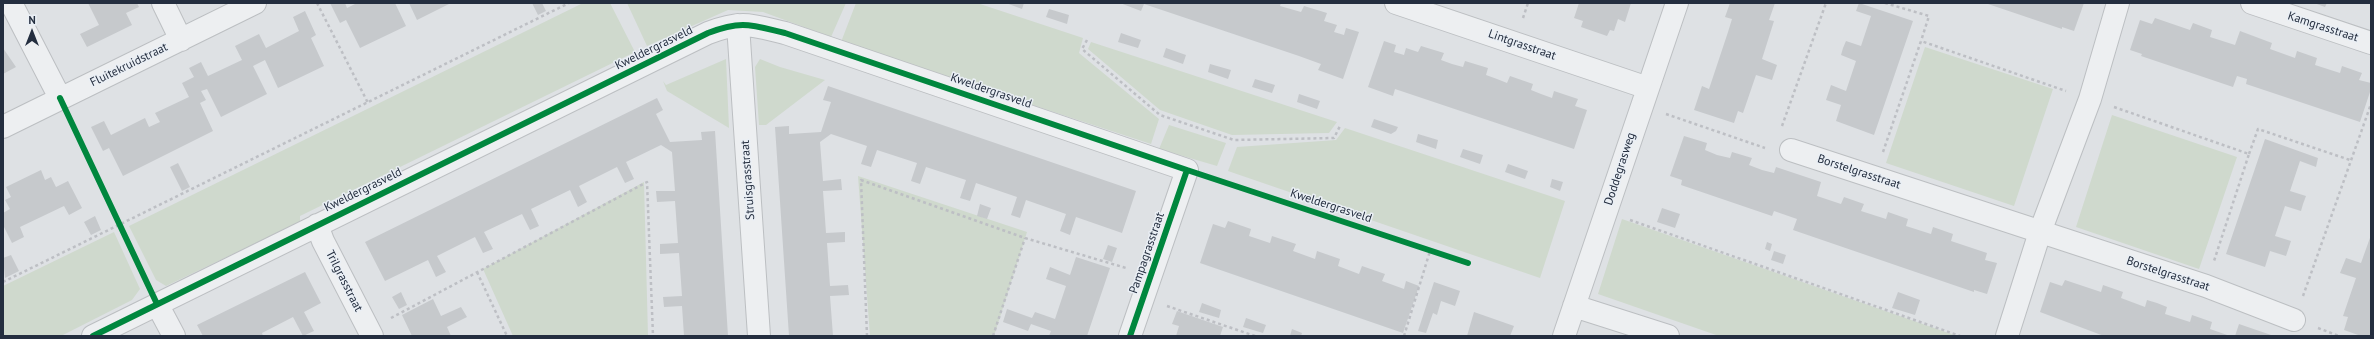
<!DOCTYPE html>
<style>
body{margin:0}
#map{position:relative;width:2374px;height:339px;overflow:hidden;background:#dee1e4;font-family:"PT Sans",sans-serif}
canvas{display:block}
.frame{position:absolute;inset:0;border:4px solid #242e3f;pointer-events:none}
.north{position:absolute;left:12px;top:12px;width:40px;height:40px;-webkit-text-stroke:3px #eaeff5;paint-order:stroke;rotate:0deg;font-size:11px;font-weight:700;line-height:16px;text-align:center;color:#242e3f}
.north::after{content:'';display:block;margin:auto;width:14px;height:18px;background:#242e3f;clip-path:polygon(50% 0,100% 100%,50% 72%,0 100%)}
</style>
<div id="map">
<canvas width="2374" height="339"></canvas>
<div class="frame"></div>
<div class="north">N</div>
</div>
<script>
const ctx = document.querySelector('canvas').getContext('2d');
ctx.lineJoin = 'round';
function fillPath(path, color) {
  ctx.fillStyle = color;
  ctx.fill(path, 'evenodd');
}
function trace(path, color, width, dash) {
  ctx.strokeStyle = color;
  ctx.lineWidth = width;
  ctx.lineCap = dash ? 'butt' : 'round';
  ctx.setLineDash(dash || []);
  ctx.stroke(path);
}
function drawText(font, color, halo, rows, align = 'center') {
  ctx.font = font + ' "PT Sans",sans-serif';
  ctx.lineWidth = 3;
  ctx.setLineDash([]);
  ctx.textBaseline = 'middle';
  ctx.strokeStyle = halo;
  ctx.fillStyle = color;
  for (const [text, x, y, turn = 0] of rows) {
    ctx.save();
    ctx.translate(x, y);
    ctx.rotate((+turn || 0) * Math.PI / 180);
    ctx.textAlign = isNaN(turn) ? turn : align;
    if (halo) ctx.strokeText(text, 0, 0);
    ctx.fillText(text, 0, 0);
    ctx.restore();
  }
}
const green = new Path2D(`
 M 583,3 L 610,3 L 635,52 L 300,216 L 300,222 L 166,286 L 156,280 L 129,226 Z
 M 627,3 L 846,3 L 831,37 L 763,12 L 728,10 L 647,46 Z
 M 856,3 L 977,3 L 1083,38 L 1079,53 L 1159,119 L 1151,144 L 841,42 Z
 M 1091,42 L 1337,122 L 1329,133 L 1232,135 L 1160,110 L 1088,49 Z
 M 1925,47 L 2053,89 L 2014,206 L 1886,163 Z
 M 726,59 L 729,128 L 667,91 L 663,81 L 666,85 Z
 M 760,59 L 780,67 L 825,80 L 766,125 L 759,125 L 755,67 Z
 M 2112,115 L 2237,157 L 2199,269 L 2076,227 Z
 M 1169,125 L 1226,143 L 1217,166 L 1159,149 Z
 M 1345,128 L 1565,201 L 1540,278 L 1228,171 L 1237,147 L 1336,140 Z
 M 858,176 L 1027,232 L 994,336 L 870,336 Z
 M 644,182 L 648,336 L 513,336 L 483,269 Z
 M 1622,219 L 1957,336 L 1719,336 L 1598,294 Z
 M 114,232 L 140,289 L 132,300 L 61,336 L 3,336 L 3,286 Z`);
const building = new Path2D(`
 M 88,3 L 137,3 L 139,7 L 126,13 L 132,25 L 87,47 L 80,34 L 99,25 Z
 M 330,3 L 345,3 L 347,8 L 357,3 L 395,3 L 406,26 L 360,48 L 346,20 L 340,23 Z
 M 409,3 L 451,3 L 417,20 Z
 M 532,3 L 542,3 L 546,11 L 538,15 Z
 M 1006,3 L 1024,3 L 1022,9 Z
 M 1120,3 L 1281,3 L 1280,6 L 1301,12 L 1304,6 L 1327,13 L 1324,21 L 1337,25 L 1334,32 L 1344,35 L 1346,28 L 1359,32 L 1343,79 L 1318,70 L 1321,64 L 1299,56 L 1144,4 L 1141,11 Z
 M 1579,3 L 1631,3 L 1625,22 L 1618,19 L 1614,31 L 1610,30 L 1607,36 L 1581,27 L 1583,21 L 1574,18 Z
 M 1730,3 L 1775,3 L 1769,20 L 1774,21 L 1762,59 L 1777,65 L 1772,80 L 1756,75 L 1743,113 L 1738,111 L 1734,123 L 1694,110 L 1702,86 L 1709,89 L 1728,32 L 1732,19 L 1725,17 Z
 M 1859,3 L 1913,21 L 1874,135 L 1836,121 L 1841,105 L 1826,100 L 1831,85 L 1846,91 L 1856,61 L 1841,55 L 1843,48 L 1846,41 L 1861,46 L 1871,16 L 1856,11 Z
 M 1985,3 L 2084,3 L 2074,31 L 2062,27 L 2062,29 Z
 M 2314,3 L 2327,3 L 2325,7 Z
 M 1049,9 L 1069,15 L 1067,24 L 1046,17 Z
 M 305,11 L 316,35 L 311,38 L 324,66 L 278,88 L 265,60 L 253,66 L 267,94 L 221,117 L 207,89 L 201,91 L 206,100 L 200,103 L 213,131 L 123,176 L 109,148 L 103,151 L 91,127 L 104,121 L 111,135 L 145,118 L 149,127 L 160,122 L 155,113 L 189,97 L 182,83 L 194,77 L 189,68 L 201,62 L 208,76 L 242,60 L 235,46 L 259,34 L 266,48 L 299,31 L 293,17 Z
 M 2155,18 L 2190,30 L 2193,23 L 2212,30 L 2210,37 L 2235,45 L 2240,31 L 2272,43 L 2270,49 L 2295,58 L 2297,51 L 2317,58 L 2315,65 L 2340,73 L 2342,66 L 2362,73 L 2359,80 L 2371,83 L 2371,89 L 2360,122 L 2246,84 L 2247,79 L 2237,76 L 2233,87 L 2141,56 L 2142,54 L 2130,50 L 2140,20 L 2152,24 Z
 M 1121,33 L 1141,40 L 1138,48 L 1118,42 Z
 M 1384,41 L 1396,45 L 1394,52 L 1404,55 L 1406,48 L 1418,52 L 1421,46 L 1444,53 L 1441,60 L 1452,64 L 1463,67 L 1465,61 L 1488,68 L 1486,75 L 1497,79 L 1507,83 L 1510,76 L 1533,84 L 1531,90 L 1541,94 L 1552,98 L 1554,91 L 1578,99 L 1575,106 L 1587,110 L 1574,149 L 1395,89 L 1393,96 L 1368,87 Z
 M 3,48 L 16,67 L 3,74 Z
 M 1166,48 L 1186,55 L 1183,64 L 1163,57 Z
 M 1210,64 L 1231,70 L 1228,79 L 1208,72 Z
 M 1255,79 L 1275,85 L 1272,93 L 1252,87 Z
 M 828,86 L 1136,191 L 1122,233 L 1076,217 L 1070,235 L 1060,231 L 1066,214 L 1026,200 L 1020,218 L 1011,215 L 1017,197 L 976,183 L 970,201 L 960,198 L 966,180 L 926,167 L 920,184 L 911,181 L 917,163 L 877,150 L 871,167 L 861,164 L 867,146 L 831,134 L 820,142 L 823,181 L 841,179 L 842,190 L 823,191 L 826,233 L 845,232 L 845,242 L 827,243 L 830,286 L 848,285 L 849,295 L 830,296 L 833,336 L 789,336 L 775,127 L 789,126 L 789,134 L 821,132 L 831,102 L 823,100 Z
 M 1299,94 L 1320,101 L 1317,109 L 1297,102 Z
 M 657,98 L 663,110 L 656,114 L 670,142 L 702,140 L 701,132 L 715,131 L 728,336 L 684,336 L 682,306 L 664,307 L 663,297 L 682,296 L 679,253 L 660,254 L 660,244 L 678,243 L 675,201 L 657,202 L 656,191 L 675,191 L 672,152 L 661,145 L 626,162 L 634,179 L 625,183 L 617,167 L 579,186 L 587,202 L 578,207 L 570,190 L 531,209 L 539,226 L 530,230 L 522,214 L 484,232 L 493,249 L 483,253 L 475,237 L 437,256 L 446,272 L 436,277 L 428,260 L 385,281 L 365,242 Z
 M 1374,119 L 1398,127 L 1396,131 L 1391,134 L 1371,127 Z
 M 1418,134 L 1438,140 L 1436,149 L 1416,142 Z
 M 1684,136 L 1707,143 L 1705,150 L 1717,155 L 1730,158 L 1732,152 L 1752,158 L 1749,165 L 1762,170 L 1774,173 L 1776,167 L 1821,182 L 1817,196 L 1841,204 L 1844,197 L 1864,204 L 1861,211 L 1886,219 L 1888,212 L 1908,219 L 1906,226 L 1931,234 L 1933,227 L 1953,234 L 1951,241 L 1987,253 L 1985,260 L 1997,263 L 1987,294 L 1974,290 L 1974,292 L 1793,230 L 1797,219 L 1774,211 L 1772,216 L 1681,185 L 1682,180 L 1670,176 Z
 M 2265,139 L 2318,158 L 2316,167 L 2300,161 L 2290,191 L 2306,196 L 2303,204 L 2301,211 L 2285,206 L 2275,236 L 2291,241 L 2286,256 L 2270,251 L 2265,267 L 2226,254 Z
 M 1463,149 L 1483,155 L 1480,164 L 1460,157 Z
 M 178,163 L 190,187 L 182,191 L 170,167 Z
 M 1508,164 L 1528,171 L 1525,179 L 1505,172 Z
 M 41,170 L 45,180 L 51,177 L 56,187 L 68,181 L 82,208 L 69,215 L 64,206 L 20,227 L 24,237 L 12,243 L 3,225 L 3,213 L 10,209 L 5,200 L 11,197 L 6,187 Z
 M 1552,179 L 1563,182 L 1560,191 L 1550,187 Z
 M 980,204 L 991,208 L 987,219 L 977,216 Z
 M 1662,208 L 1680,214 L 1675,228 L 1657,222 Z
 M 95,216 L 101,230 L 91,235 L 84,222 Z
 M 1228,221 L 1251,229 L 1249,236 L 1270,243 L 1272,236 L 1296,244 L 1293,251 L 1315,259 L 1317,251 L 1340,259 L 1338,266 L 1359,274 L 1362,266 L 1385,274 L 1382,281 L 1404,289 L 1406,281 L 1419,286 L 1403,333 L 1200,263 L 1213,224 L 1225,228 Z
 M 2371,235 L 2371,336 L 2361,336 L 2344,330 L 2348,317 L 2343,316 L 2356,278 L 2340,273 L 2346,258 L 2361,263 Z
 M 1767,242 L 1772,244 L 1770,251 L 1765,249 Z
 M 1108,245 L 1117,248 L 1112,262 L 1103,259 Z
 M 1774,251 L 1786,255 L 1783,264 L 1771,260 Z
 M 11,255 L 19,271 L 5,278 L 3,258 Z
 M 1076,257 L 1110,268 L 1087,336 L 1049,336 L 1051,331 L 1031,324 L 1028,331 L 1003,322 L 1007,309 L 1032,318 L 1035,312 L 1055,319 L 1066,286 L 1046,279 L 1050,267 L 1070,275 Z
 M 305,272 L 321,303 L 304,312 L 314,331 L 303,336 L 293,317 L 262,333 L 263,336 L 203,336 L 197,325 Z
 M 2065,280 L 2101,292 L 2103,285 L 2123,292 L 2121,298 L 2145,307 L 2147,300 L 2157,303 L 2167,307 L 2165,314 L 2190,322 L 2192,315 L 2212,322 L 2210,329 L 2230,336 L 2104,336 L 2040,312 L 2050,282 L 2062,286 Z
 M 1434,282 L 1460,291 L 1455,306 L 1441,301 L 1437,315 L 1433,313 L 1426,333 L 1418,331 Z
 M 401,292 L 407,305 L 399,309 L 392,297 Z
 M 1898,292 L 1920,300 L 1915,315 L 1892,308 Z
 M 433,299 L 441,316 L 461,307 L 467,317 L 447,327 L 451,336 L 412,336 L 402,315 Z
 M 1202,303 L 1221,310 L 1219,318 L 1199,312 Z
 M 1177,311 L 1223,327 L 1220,336 L 1176,336 L 1179,326 L 1172,324 Z
 M 1474,312 L 1514,326 L 1510,336 L 1467,336 Z
 M 1246,318 L 1266,325 L 1263,333 L 1243,327 Z
 M 2239,324 L 2274,336 L 2235,336 Z
 M 1292,329 L 1302,333 L 1301,336 L 1290,336 Z`);
const path = new Path2D(`
 M 317,3 L 368,103
 M 1885,3 L 1929,16 L 1921,41
 M 1523,18 L 1528,3
 M 1087,40 L 1082,49 L 1160,115 L 1234,140 L 1334,138 L 1340,126
 M 2114,107 L 2249,154 L 2214,261
 M 1666,114 L 1765,148
 M 1782,126 L 1826,3
 M 1883,152 L 1921,41 L 2066,91
 M 2249,154 L 2258,129 L 2350,160
 M 1630,220 L 1960,336
 M 477,272 L 507,336
 M 3,282 L 569,3
 M 2303,296 L 2371,104
 M 1167,306 L 1255,336
 M 391,318 L 647,182 L 653,336
 M 2318,328 L 2339,336
 M 867,336 L 861,180 L 1025,238 L 1126,268
 M 993,336 L 1025,238
 M 1404,336 L 1430,251`);
const minor = new Path2D(`
 M 11,3 L 60,98
 M 163,3 L 181,40
 M 1396,3 L 1648,88
 M 2252,3 L 2371,43
 M 738,25 L 759,336
 M 3,127 L 255,3
 M 1791,150 L 2206,286 L 2294,320
 M 317,225 L 323,241 L 372,336
 M 157,304 L 174,336
 M 1574,306 L 1668,336
 M 93,336 L 708,33 C 742,20 751,25 785,33 L 1187,170 L 1130,336
 M 1564,336 L 1677,3
 M 2007,336 L 2040,232 L 2090,99 L 2118,3`);
const cycleway = new Path2D(`
 M 60,98 L 157,304
 M 1187,170 L 1468,263
 M 93,336 L 708,33 C 742,20 751,25 785,33 L 1187,170 L 1130,336`);
const streetNames = [
 ["Kamgrasstraat",2323,27,18],
 ["Lintgrasstraat",1522,45,19],
 ["Kweldergrasveld",654,48,-26],
 ["Fluitekruidstraat",129,65,-26],
 ["Kweldergrasveld",991,91,19],
 ["Doddegrasweg",1620,169,-72],
 ["Borstelgrasstraat",1859,172,18],
 ["Struisgrasstraat",748,180,-94],
 ["Kweldergrasveld",363,190,-26],
 ["Kweldergrasveld",1331,206,18],
 ["Pampagrasstraat",1147,253,-71],
 ["Borstelgrasstraat",2168,274,18],
 ["Trilgrasstraat",344,281,63]
];
fillPath(green, '#cfd9cd');
fillPath(building, '#c6c9cc');
trace(minor, '#bcbfc2', 24);
trace(path, '#bdbfc4', 2.5, [3, 3]);
trace(minor, '#edeff1', 22);
trace(cycleway, '#00873e', 6);
drawText('12px', '#242e3f', '#eaeff5', streetNames);
</script>
